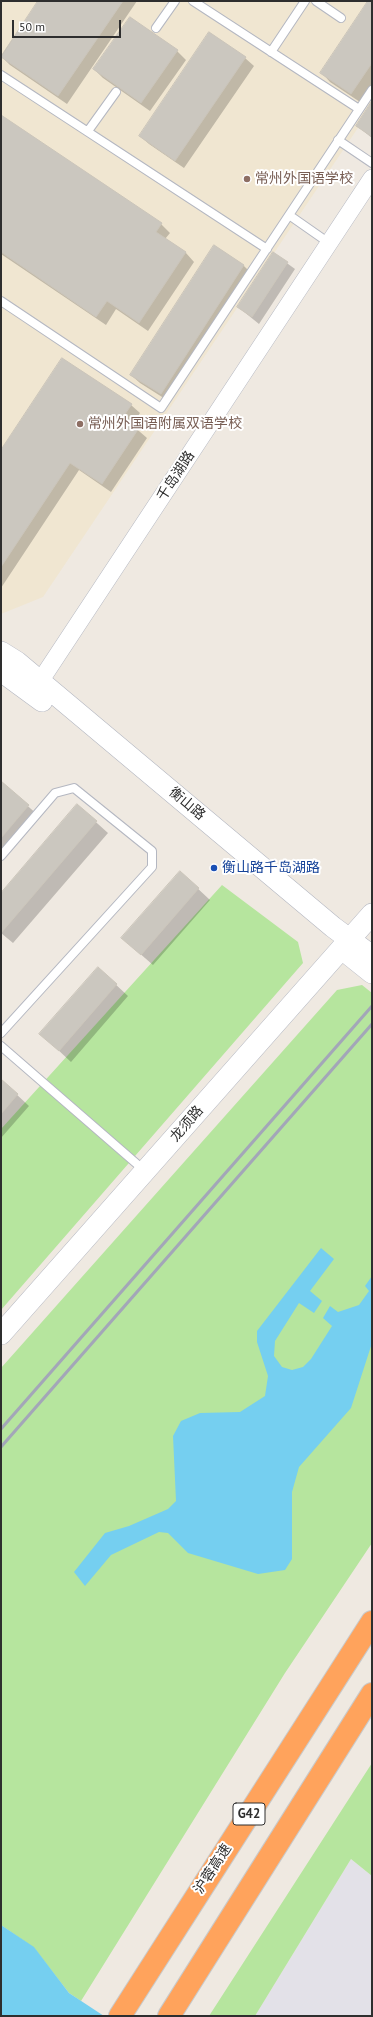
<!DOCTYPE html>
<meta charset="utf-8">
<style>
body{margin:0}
#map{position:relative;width:373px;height:2017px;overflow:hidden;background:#efe9e1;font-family:"PT Sans",sans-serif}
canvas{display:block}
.frame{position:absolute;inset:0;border:2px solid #2e2e2e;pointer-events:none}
.scale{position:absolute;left:12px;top:20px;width:109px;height:18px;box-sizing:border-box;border:2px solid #2e2e2e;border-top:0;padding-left:5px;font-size:12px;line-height:14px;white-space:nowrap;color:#2e2e2e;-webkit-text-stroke:3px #fff;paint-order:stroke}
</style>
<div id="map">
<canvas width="373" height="2017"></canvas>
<div class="frame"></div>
<div class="scale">50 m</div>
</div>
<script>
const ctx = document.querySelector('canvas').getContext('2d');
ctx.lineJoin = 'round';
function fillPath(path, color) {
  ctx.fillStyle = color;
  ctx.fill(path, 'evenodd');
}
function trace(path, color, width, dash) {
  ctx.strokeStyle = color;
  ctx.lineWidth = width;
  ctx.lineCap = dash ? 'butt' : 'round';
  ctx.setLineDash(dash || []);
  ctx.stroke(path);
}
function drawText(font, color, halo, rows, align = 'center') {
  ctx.font = font + ' "PT Sans","Noto Sans SC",sans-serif';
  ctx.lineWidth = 4;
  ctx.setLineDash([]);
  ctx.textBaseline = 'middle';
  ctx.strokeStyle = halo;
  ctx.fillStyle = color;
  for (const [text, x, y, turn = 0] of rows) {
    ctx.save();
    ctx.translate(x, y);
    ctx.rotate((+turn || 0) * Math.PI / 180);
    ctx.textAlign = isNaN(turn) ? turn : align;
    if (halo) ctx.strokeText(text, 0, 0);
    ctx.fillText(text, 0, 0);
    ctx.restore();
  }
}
const industrial = new Path2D(`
 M 351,1859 L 372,1876 L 372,2016 L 255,2016 Z`);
const education = new Path2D(`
 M 1,1 L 372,1 L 372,107 L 43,597 L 1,614 Z`);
const green = new Path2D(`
 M 222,885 L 298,942 L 303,963 L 1,1310 L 1,1129 Z
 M 362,985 L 372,993 L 372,1543 L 285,1673 L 81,2001 L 69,1993 L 34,1948 L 1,1925 L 1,1368 L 337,990 Z
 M 372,1763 L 372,1876 L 351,1859 L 255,2016 L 209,2016 Z`);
const water = new Path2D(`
 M 321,1248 L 334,1259 L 310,1291 L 322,1301 L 314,1313 L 299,1303 L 275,1341 L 274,1356 L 282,1367 L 292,1370 L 303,1367 L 311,1359 L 332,1326 L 323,1318 L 330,1306 L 338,1312 L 359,1305 L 369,1291 L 365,1286 L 372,1276 L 372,1343 L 351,1408 L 299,1467 L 292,1492 L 292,1559 L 285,1570 L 258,1574 L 188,1553 L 168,1533 L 159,1532 L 111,1555 L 85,1586 L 74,1572 L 105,1533 L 129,1526 L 168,1509 L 176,1501 L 173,1436 L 181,1421 L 200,1413 L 240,1412 L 265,1396 L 268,1376 L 257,1342 L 257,1331 Z
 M 1,1925 L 34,1947 L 69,1993 L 104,2016 L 1,2016 Z`);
const shadow = new Path2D(`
 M 39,1 L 137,1 L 67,104 L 10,65 L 1,56 Z
 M 370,1 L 372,1 L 372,85 L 360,102 L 330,82 L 322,73 Z
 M 130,18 L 177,51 L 186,60 L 150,111 L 103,78 L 94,69 Z
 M 245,58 L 254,66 L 184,168 L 149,144 L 140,136 Z
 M 372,103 L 372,138 L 357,126 Z
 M 1,116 L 161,224 L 170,233 L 165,239 L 186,253 L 194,262 L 148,331 L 116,309 L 106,325 L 1,254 Z
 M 273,253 L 295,269 L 259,324 L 238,307 Z
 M 243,265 L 252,274 L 170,402 L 140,383 L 131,375 Z
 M 131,405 L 140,413 L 132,425 L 147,438 L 111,492 L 79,470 L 1,588 L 1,452 Z
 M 1,782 L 40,817 L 1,862 Z
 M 78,806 L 108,833 L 13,943 L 1,933 L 1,894 Z
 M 180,872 L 210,900 L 153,965 L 122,938 Z
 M 98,968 L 128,996 L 71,1062 L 41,1034 Z
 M 1,1080 L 29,1106 L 1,1138 Z`);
const building = new Path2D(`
 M 38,1 L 123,1 L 58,96 L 1,57 Z
 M 368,1 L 372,1 L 372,63 L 351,94 L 320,73 Z
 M 130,17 L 178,50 L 141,103 L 93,69 Z
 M 209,32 L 246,57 L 175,161 L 139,136 Z
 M 372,101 L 372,135 L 371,136 L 356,126 Z
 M 1,115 L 162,223 L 156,232 L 186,252 L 139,323 L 107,301 L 96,317 L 1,252 Z
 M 214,245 L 244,265 L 161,394 L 130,375 Z
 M 273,252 L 288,262 L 252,317 L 237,307 Z
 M 62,358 L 132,404 L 123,417 L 139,428 L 102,484 L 70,463 L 1,567 L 1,450 Z
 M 1,781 L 29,805 L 1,838 Z
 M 77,804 L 97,821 L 1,933 L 1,893 Z
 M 180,871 L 199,888 L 141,955 L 121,938 Z
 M 98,967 L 117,984 L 59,1051 L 39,1034 Z
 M 1,1079 L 18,1094 L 1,1114 Z`);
const service = new Path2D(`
 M 193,1 L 359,109
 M 316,1 L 341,18
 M 156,28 L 175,1
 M 271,52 L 305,1
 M 1,75 L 267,249
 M 88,131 L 116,92
 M 338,140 L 372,163
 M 289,215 L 329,243
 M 1,301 L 161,408 L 372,90
 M 1,856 L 55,793 L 74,788 L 152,851 L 152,867 L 1,1033
 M 1,1046 L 145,1171`);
const minor = new Path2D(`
 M 33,692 L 372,178`);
const tertiary = new Path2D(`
 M 1,652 L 17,662 L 333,927 L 372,956
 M 1,671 L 42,701
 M 347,953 L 372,973
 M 1,1334 L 372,914`);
const motorway = new Path2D(`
 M 120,2016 L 372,1622
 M 169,2016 L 372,1694`);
const rail = new Path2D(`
 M 1,1429 L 372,1006
 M 1,1447 L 372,1024`);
const markers = [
 [247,179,4,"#8d6e63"],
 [80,424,4,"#8d6e63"],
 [214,868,4,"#1a4fb4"]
];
const shields = [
 [249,1814,32]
];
const shieldNames = [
 ["G42",249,1814]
];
const educationNames = [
 ["常州外国语学校",255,179],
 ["常州外国语附属双语学校",88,424]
];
const streetNames = [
 ["千岛湖路",176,476,-57],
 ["衡山路",187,804,40],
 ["龙须路",187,1124,-49],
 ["沪蓉高速",213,1869,-57]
];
const transitNames = [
 ["衡山路千岛湖路",222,868]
];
fillPath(industrial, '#e3e1e8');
fillPath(education, '#f0e6d1');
fillPath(green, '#b6e59e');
fillPath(water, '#75cff0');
fillPath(shadow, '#0003');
fillPath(building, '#cbc7bf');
trace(building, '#cbc5ba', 1);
trace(service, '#b4b7c1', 10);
trace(minor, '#b4b7c1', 18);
trace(tertiary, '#b4b7c1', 22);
trace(motorway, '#c9c9c9', 24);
trace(service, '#fff', 8);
trace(minor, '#fff', 17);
trace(tertiary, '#fff', 21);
trace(motorway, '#ffa35c', 22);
trace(rail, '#a3a6b8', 3);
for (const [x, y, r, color] of markers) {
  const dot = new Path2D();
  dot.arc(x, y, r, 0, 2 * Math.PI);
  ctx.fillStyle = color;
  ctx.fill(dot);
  trace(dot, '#fff', 1.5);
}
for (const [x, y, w] of shields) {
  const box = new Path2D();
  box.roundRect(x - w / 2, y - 11, w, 22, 3);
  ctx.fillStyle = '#fff';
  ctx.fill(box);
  trace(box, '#2e2e2e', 1);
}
drawText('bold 13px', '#2e2e2e', null, shieldNames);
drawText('14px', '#785e54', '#fff', educationNames, 'left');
drawText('14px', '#2e2e2e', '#fff', streetNames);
drawText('14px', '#164399', '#fff', transitNames, 'left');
</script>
